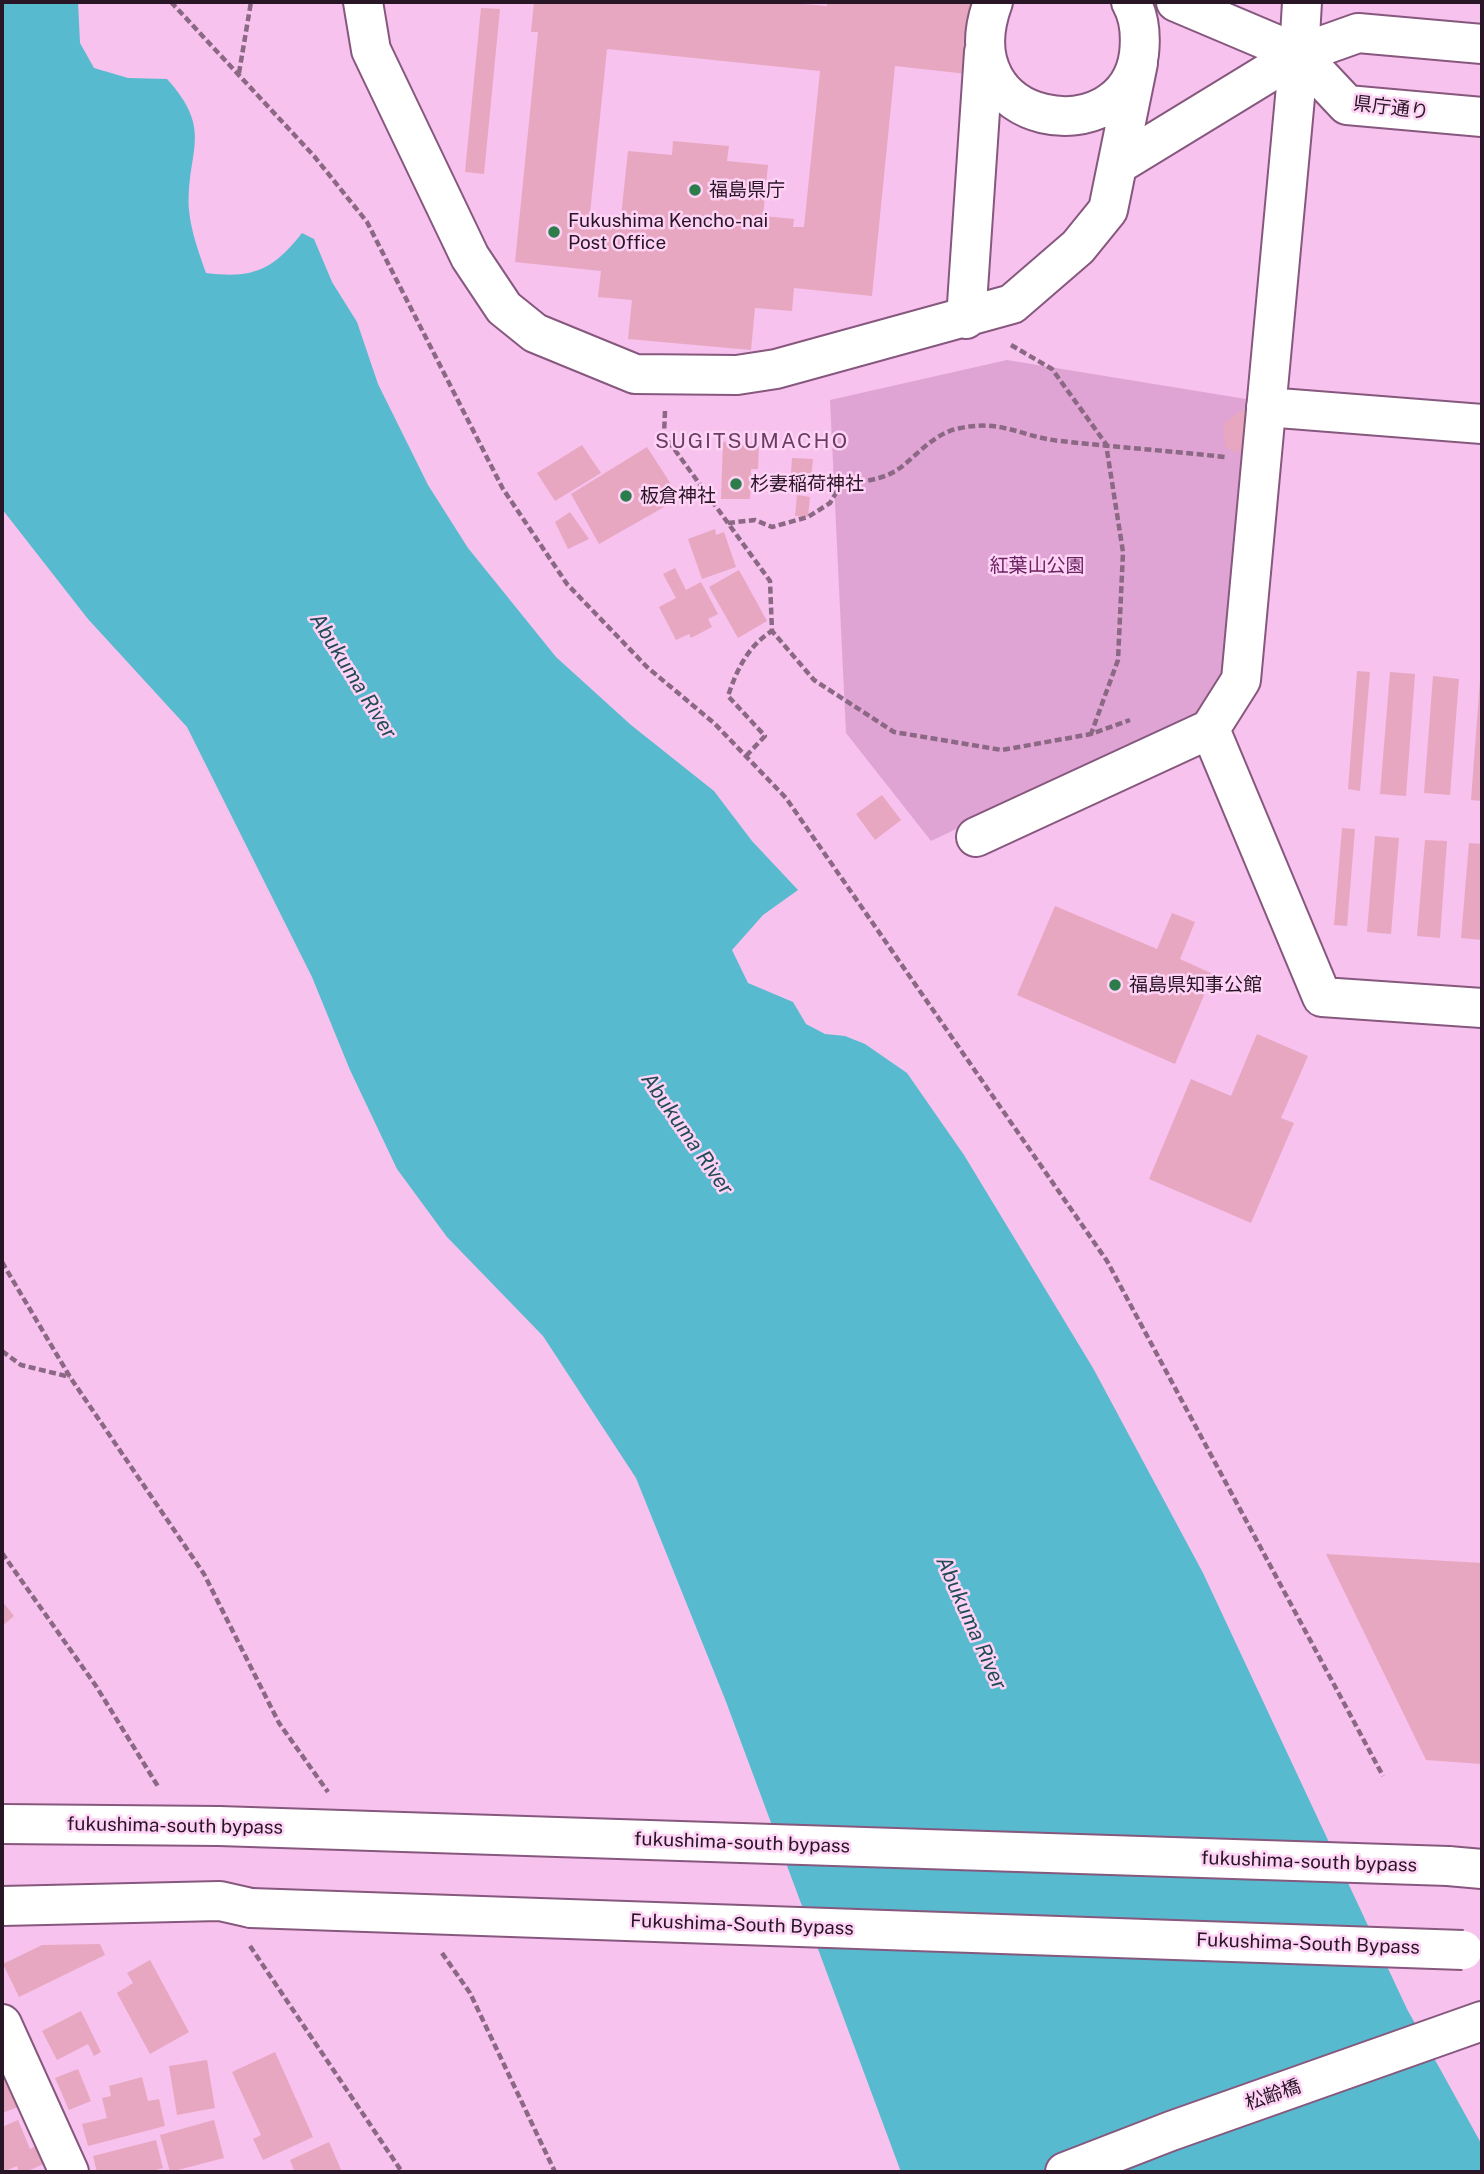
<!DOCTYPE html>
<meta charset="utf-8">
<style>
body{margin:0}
#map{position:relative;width:1484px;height:2174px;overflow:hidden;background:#f7c2ed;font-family:"Public Sans",sans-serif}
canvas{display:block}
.frame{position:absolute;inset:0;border:4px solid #281525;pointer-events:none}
</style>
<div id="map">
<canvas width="1484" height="2174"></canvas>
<div class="frame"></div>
</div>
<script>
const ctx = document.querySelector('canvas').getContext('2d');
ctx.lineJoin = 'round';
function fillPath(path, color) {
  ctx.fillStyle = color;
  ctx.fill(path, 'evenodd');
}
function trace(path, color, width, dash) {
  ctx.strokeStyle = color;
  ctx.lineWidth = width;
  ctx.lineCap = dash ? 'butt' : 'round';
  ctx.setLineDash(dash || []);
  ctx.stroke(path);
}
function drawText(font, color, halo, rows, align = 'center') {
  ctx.font = font + ' "Public Sans","Noto Sans JP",sans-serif';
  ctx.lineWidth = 5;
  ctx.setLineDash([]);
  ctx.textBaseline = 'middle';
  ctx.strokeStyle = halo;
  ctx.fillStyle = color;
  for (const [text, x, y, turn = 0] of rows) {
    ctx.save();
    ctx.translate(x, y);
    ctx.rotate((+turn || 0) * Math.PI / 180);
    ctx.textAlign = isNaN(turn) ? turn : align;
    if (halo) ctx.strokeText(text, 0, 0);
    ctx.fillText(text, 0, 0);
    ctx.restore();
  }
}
const green = new Path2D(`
 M 1007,360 L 1252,400 L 1224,672 L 1196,715 L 931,841 L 846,733 L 830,400 Z`);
const water = new Path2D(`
 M 2,2 L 78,2 L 80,43 L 94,68 L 128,78 L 167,79 C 215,132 186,150 189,210 C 191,232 199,253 206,273 C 253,279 273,270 302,233 L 314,239 L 332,282 L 357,322 L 378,384 L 428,485 L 468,548 L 556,657 L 631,725 L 714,791 L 752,841 L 798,890 L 763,915 L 732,950 L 748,983 L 793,1002 L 806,1024 L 825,1034 L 845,1036 L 865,1044 L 907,1073 L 964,1155 L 1093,1368 L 1203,1573 L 1407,2009 L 1482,2145 L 1482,2172 L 901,2172 L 725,1699 L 636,1478 L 543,1336 L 447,1237 L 397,1169 L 350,1070 L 312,977 L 187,727 L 88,619 L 2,509 Z`);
const building = new Path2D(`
 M 534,2 L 781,2 L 827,6 L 827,2 L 983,2 L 976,75 L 895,66 L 872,296 L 794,288 L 792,311 L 755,308 L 751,350 L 628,339 L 632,300 L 598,297 L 601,271 L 515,262 L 538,32 L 531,32 ZM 607,49 L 820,71 L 804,227 L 793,227 L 794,219 L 763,216 L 768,165 L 727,161 L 729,146 L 673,141 L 672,155 L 628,151 L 620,226 L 589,223 Z
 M 481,8 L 500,9 L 484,174 L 465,172 Z
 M 1243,409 L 1259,436 L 1236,453 L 1225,447 L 1224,423 Z
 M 723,442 L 759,443 L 758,469 L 751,469 L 750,499 L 721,499 Z
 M 582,445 L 601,473 L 555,501 L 537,473 Z
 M 647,447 L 680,498 L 599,544 L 571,494 Z
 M 792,458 L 813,459 L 810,489 L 790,488 Z
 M 797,495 L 810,497 L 808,517 L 795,516 Z
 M 570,512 L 589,539 L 568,549 L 555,522 Z
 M 715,529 L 716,535 L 724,532 L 736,567 L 702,579 L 688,539 Z
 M 675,568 L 686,590 L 701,582 L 718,614 L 708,619 L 712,627 L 691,638 L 689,634 L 676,640 L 659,607 L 676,598 L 663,574 Z
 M 739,570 L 767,621 L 738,638 L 709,587 Z
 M 1357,671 L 1370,672 L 1360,791 L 1348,789 Z
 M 1390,672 L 1415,674 L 1406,796 L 1380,794 Z
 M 1433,676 L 1459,679 L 1450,795 L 1424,793 Z
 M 1480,680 L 1482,680 L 1482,801 L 1471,800 Z
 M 882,795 L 901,820 L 875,840 L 856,814 Z
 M 1342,828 L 1355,829 L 1347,926 L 1334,925 Z
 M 1375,836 L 1399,838 L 1391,934 L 1367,932 Z
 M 1425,840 L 1447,841 L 1440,938 L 1417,936 Z
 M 1469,843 L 1482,844 L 1482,940 L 1461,938 Z
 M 1055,906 L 1157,949 L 1172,913 L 1195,922 L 1180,959 L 1213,974 L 1175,1064 L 1017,995 Z
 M 1257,1034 L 1308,1056 L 1281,1118 L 1294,1123 L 1251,1223 L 1149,1179 L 1191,1079 L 1231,1096 Z
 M 1326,1554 L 1482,1563 L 1482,1764 L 1426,1760 Z
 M 2,1601 L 14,1616 L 2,1626 Z
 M 100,1944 L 105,1955 L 19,1997 L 3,1964 L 42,1945 Z
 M 150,1960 L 189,2032 L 150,2054 L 117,1993 L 133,1983 L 127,1973 Z
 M 81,2011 L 101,2052 L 94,2056 L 88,2044 L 57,2060 L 42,2031 Z
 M 275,2052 L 313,2137 L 263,2160 L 253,2139 L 261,2135 L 232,2072 Z
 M 207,2060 L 215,2108 L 177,2115 L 169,2066 Z
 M 78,2069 L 91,2101 L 69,2110 L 55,2078 Z
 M 142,2077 L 148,2101 L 159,2099 L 165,2126 L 88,2146 L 82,2124 L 107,2118 L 102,2098 L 111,2096 L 109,2086 Z
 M 7,2079 L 18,2107 L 2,2113 L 2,2081 Z
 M 18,2120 L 30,2149 L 36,2146 L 44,2164 L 25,2172 L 19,2172 L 17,2166 L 3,2172 L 2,2127 Z
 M 214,2120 L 224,2158 L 170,2172 L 160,2135 Z
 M 156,2140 L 163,2168 L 149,2172 L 97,2172 L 93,2156 Z
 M 329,2142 L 342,2172 L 288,2172 L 294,2170 L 290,2160 Z`);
const path = new Path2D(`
 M 171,2 L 314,156 L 367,222 L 503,489 L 567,584 L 647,667 L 715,724 L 786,798 L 1107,1261 L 1383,1776
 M 239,73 L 251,2
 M 1011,345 L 1052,369 L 1106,444 L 1123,552 L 1118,660 L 1091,734
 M 665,411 L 664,435 L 770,581 L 772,631 L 814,680 L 894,732 L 1002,750 L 1091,734 L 1130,720
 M 728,523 L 755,520 L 772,527 L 808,517 L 830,503 L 840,486 C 860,481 882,481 900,468 C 918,454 933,435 956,429 C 1001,418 1021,437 1060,441 C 1115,447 1170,451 1225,457
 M 746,756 L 765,736 L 728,696 C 737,669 748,646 772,631
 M 2,1262 L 70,1377 L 204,1574 L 279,1723 L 328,1792
 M 2,1351 L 21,1365 L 70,1377
 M 2,1553 L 96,1686 L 159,1788
 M 250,1946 L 402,2172
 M 442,1953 L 470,1993 L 555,2172`);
const minor = new Path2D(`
 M 363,2 L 371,50 L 470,257 L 504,308 L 535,333 L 635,374 L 737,375 L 776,369 L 1012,304 L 1078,247 L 1108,210 L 1138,63
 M 993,2 C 946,129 1126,155 1139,54 C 1141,36 1140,18 1131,2
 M 1176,2 L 1299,54
 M 1119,164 L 1299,54
 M 966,319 L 984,52
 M 1266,407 L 1482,424
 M 1210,729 L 1322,997 L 1482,1008
 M 976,837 L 1210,729 L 1241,680 L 1299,54`);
const major = new Path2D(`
 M 1299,54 L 1347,105 L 1482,117
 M 1299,54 L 1358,33 L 1482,44
 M 1299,54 L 1302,2
 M 2,2024 L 69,2172
 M 1065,2172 L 1171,2131 L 1482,2021`);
const highway = new Path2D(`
 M 2,1824 L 219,1826
 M 1448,1866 L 1482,1869
 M 2,1906 L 220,1901 L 251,1908`);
const highwayBridge = new Path2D(`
 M 219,1826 L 1448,1866
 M 251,1908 L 1463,1950`);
const markers = [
 [695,190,7,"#2d7c4c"],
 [554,232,7,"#2d7c4c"],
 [736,484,7,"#2d7c4c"],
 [626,496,7,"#2d7c4c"],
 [1115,985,7,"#2d7c4c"]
];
const streetNames = [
 ["県庁通り",1391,108,7],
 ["fukushima-south bypass",175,1826,1],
 ["fukushima-south bypass",742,1843,2],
 ["fukushima-south bypass",1309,1862,2],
 ["Fukushima-South Bypass",742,1925,2],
 ["Fukushima-South Bypass",1308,1944,2],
 ["松齢橋",1273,2095,-19]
];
const poiNames = [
 ["福島県庁",709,190],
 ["Fukushima Kencho-nai",568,221],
 ["Post Office",568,243],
 ["杉妻稲荷神社",750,484],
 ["板倉神社",640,496],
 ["福島県知事公館",1129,985]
];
const parkNames = [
 ["紅葉山公園",1037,566]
];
const neighbourhoodNames = [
 ["SUGITSUMACHO",752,442]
];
const waterNames = [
 ["Abukuma River",353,676,58],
 ["Abukuma River",687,1134,55],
 ["Abukuma River",971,1623,66]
];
fillPath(green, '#dfa4d4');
fillPath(water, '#57bace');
fillPath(building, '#e7a7c1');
trace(minor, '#86587e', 42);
trace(major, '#86587e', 42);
trace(highway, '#86587e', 42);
trace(path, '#8b6884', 4.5, [7, 3.5]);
trace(minor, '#fff', 38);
trace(major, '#fff', 38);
trace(highway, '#fff', 38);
trace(highwayBridge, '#86587e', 42, []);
trace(highwayBridge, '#fff', 38);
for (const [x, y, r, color] of markers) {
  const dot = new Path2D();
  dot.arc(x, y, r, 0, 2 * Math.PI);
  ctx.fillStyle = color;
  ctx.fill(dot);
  trace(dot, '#fed3f5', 2.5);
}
drawText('19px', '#281525', '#fed3f5', streetNames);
drawText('19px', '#281525', '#fed3f5', poiNames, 'left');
drawText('19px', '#692260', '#fed3f5', parkNames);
ctx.letterSpacing = '2px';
drawText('21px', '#6a3e63', '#fed3f5', neighbourhoodNames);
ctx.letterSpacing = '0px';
drawText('italic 21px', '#1f4b55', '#fed3f5', waterNames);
</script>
